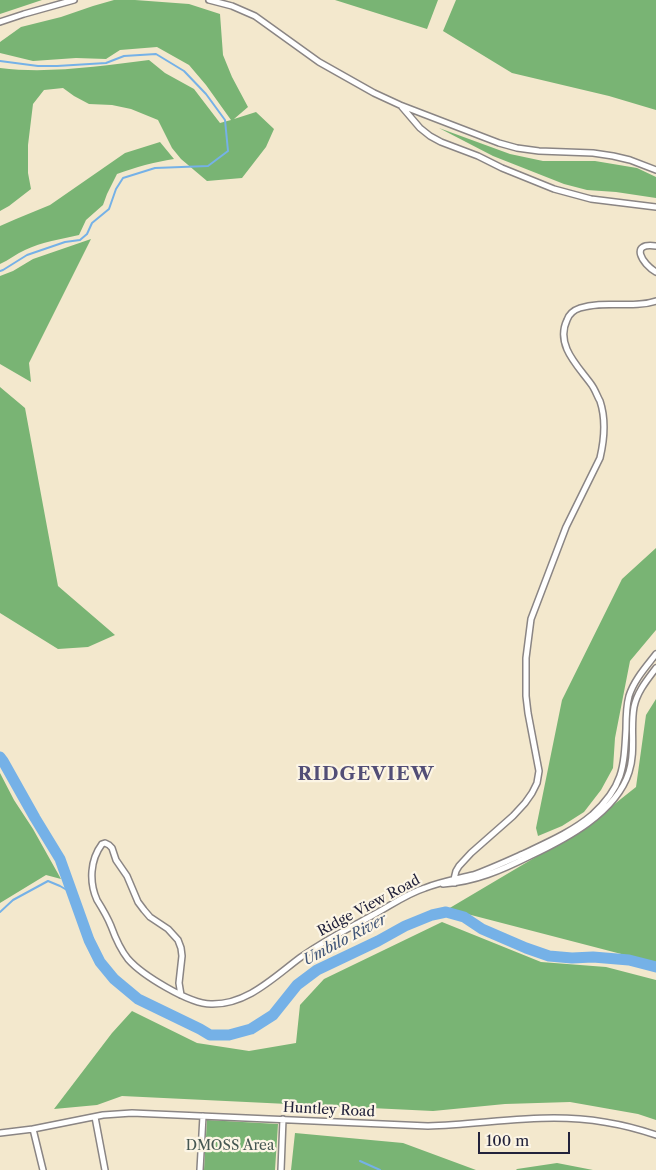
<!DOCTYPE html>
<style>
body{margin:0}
#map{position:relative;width:656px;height:1170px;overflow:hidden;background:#f3e8cd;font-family:"Libre Caslon Text",serif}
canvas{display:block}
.scale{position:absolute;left:478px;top:1132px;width:92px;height:22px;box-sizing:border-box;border:2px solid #22223b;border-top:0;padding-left:6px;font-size:15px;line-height:18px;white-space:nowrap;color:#22223b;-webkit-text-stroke:4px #fcf5e5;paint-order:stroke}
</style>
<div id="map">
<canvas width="656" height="1170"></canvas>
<div class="scale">100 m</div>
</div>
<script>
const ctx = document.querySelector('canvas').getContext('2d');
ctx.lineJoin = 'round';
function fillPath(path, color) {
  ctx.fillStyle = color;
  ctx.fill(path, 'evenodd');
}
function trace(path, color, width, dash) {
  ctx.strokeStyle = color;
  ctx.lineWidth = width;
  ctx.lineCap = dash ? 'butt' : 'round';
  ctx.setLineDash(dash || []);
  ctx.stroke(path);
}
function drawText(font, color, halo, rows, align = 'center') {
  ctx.font = font + ' "Libre Caslon Text",serif';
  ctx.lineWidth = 4.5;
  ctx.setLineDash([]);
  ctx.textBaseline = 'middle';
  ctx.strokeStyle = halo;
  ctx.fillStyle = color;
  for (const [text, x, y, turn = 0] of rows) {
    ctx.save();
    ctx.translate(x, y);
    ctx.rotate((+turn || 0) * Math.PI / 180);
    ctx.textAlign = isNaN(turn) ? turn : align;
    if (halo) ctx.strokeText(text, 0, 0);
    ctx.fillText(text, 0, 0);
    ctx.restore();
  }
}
const forest = new Path2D(`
 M 0,0 L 42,0 L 0,14 Z
 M 114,0 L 135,0 L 189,4 L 220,14 L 223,55 L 232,77 L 248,107 L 234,119 L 256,112 L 274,129 L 266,147 L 242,178 L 207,181 L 181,159 L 172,148 L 158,120 L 131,109 L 112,105 L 89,104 L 74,96 L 63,88 L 44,90 L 33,104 L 28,145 L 28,173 L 31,189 L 9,206 L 0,211 L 0,68 C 49,74 100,66 149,60 L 165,73 L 194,89 L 220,123 L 231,120 L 206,85 L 189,65 L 157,47 L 120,50 L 106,59 L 76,58 L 33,61 L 0,53 L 0,42 L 21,27 L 61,17 L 93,6 Z
 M 335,0 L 438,0 L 427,29 Z
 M 456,0 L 656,0 L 656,110 L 609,96 L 512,73 L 443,31 Z
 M 439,128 L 510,154 L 543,161 L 595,161 L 637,168 L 656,177 L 656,198 L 616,192 L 587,190 L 564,184 L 493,156 Z
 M 160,142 L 174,159 C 154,162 136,167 117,174 L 107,194 L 103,205 L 86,220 L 79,235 C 61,239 42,242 25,250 C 16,254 9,260 0,264 L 0,226 L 16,219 L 50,205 L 125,153 Z
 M 91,239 L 29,363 L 31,382 L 0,364 L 0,276 L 13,271 L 33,259 Z
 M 0,387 L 25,408 L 58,586 L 115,635 L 88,647 L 58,649 L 0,613 Z
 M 656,548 L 656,630 L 630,661 L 615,738 L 613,768 L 601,790 L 584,812 L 562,826 L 538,836 L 536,828 L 562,700 L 622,579 Z
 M 656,699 L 656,963 L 448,909 L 583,829 L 636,787 L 646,715 Z
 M 0,773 L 14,800 L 33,829 L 61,879 L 46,875 L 0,903 Z
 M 442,922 L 541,962 L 606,967 L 656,980 L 656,1120 L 638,1114 L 570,1102 L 505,1104 L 433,1111 L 122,1096 L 97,1105 L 54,1109 L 112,1033 L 132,1011 L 197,1043 L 249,1051 L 296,1043 L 300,1005 L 324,979 Z
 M 207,1120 L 278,1124 L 275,1170 L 204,1170 Z
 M 295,1133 L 403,1143 L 476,1170 L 291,1170 Z
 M 557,1163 L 593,1170 L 516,1170 L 517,1169 Z`);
const stream = new Path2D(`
 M 0,61 L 38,66 L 57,66 L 106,63 L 124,56 L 156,54 L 184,71 L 206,94 L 225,120 L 228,151 L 208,166 L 155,168 L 123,178 L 116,189 L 109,209 L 92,223 L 87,234 L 80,240 L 65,242 L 27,255 L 3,270 L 0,271
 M 0,912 L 13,900 L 48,881 L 60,886 L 72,893
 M 360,1161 L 380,1170`);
const river = new Path2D(`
 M 0,757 L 3,761 L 35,818 L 60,859 L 89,940 L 100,962 L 114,979 L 138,999 L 200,1029 L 210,1035 L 229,1035 L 251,1029 L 273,1015 L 297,985 L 317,970 L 378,941 L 405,926 L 432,915 L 446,912 L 464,917 L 482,929 L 526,948 L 549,956 L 572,958 L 593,957 L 629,960 L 656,967`);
const minor = new Path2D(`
 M 209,0 L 232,6 L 255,16 L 319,62 L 374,93 L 400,105 L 499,143 L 517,148 L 539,151 L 593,153 L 613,156 L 630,160 L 656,170
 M 0,22 L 24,14 L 74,0
 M 402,107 L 420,128 L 430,136 L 441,142 L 478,156 L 502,168 L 554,189 L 591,199 L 656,207
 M 656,246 C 629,242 642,264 656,272
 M 455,883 L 454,879 L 456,871 L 459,866 L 471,853 L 513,816 L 525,803 L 532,793 L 537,783 L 539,771 L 528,713 L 526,696 L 526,658 L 531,619 L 566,527 L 600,458 C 604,441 606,419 600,401 C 597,396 595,389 591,384 C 578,366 555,345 567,320 C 569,314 574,310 580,308 C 604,300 632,309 656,301
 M 443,884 C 475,882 502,870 530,856 C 566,839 616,813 629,772 C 636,751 630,729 634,707 C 637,692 647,680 656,668
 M 181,995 L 179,983 L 182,956 L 181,948 L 178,940 L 168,929 L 150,917 L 144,910 L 138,902 L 127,876 L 116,860 L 112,848 L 109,845 L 105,843 L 102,844 C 90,860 89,882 97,900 C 102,908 107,916 111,926 C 115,937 120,949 128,959 C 142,975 189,1004 211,1004 C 247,1005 274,977 301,957 C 317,946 334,936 351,927 C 358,923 366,919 373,915 C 390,906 406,894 425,888 C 440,882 457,879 473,875 C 490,869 507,861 523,854 C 546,843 572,832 592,815 C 623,787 624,768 626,729 C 626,718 626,707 629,696 C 634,680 646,667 656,654
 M 95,1117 L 105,1170
 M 33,1129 L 43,1170
 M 0,1133 L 33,1129 L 103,1115 L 132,1113 L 428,1126 C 470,1125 512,1118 554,1118 C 589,1118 624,1124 656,1135
 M 200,1170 L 203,1116
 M 281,1170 L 283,1119`);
const streetNames = [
 ["Ridge View Road",369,906,-28],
 ["Huntley Road",329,1110,3]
];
const parkNames = [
 ["DMOSS Area",230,1146]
];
const waterNames = [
 ["Umbilo River",345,940,-28]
];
const districtNames = [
 ["RIDGEVIEW",366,775]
];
fillPath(forest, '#79b474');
trace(stream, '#75b1e7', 2);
trace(river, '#75b1e7', 11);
trace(minor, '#8a8584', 8);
trace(minor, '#fff', 5);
drawText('14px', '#22223b', '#fcf5e5', streetNames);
drawText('14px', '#455752', '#fcf5e5', parkNames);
drawText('italic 15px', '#3f5477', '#fcf5e5', waterNames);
ctx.letterSpacing = '1px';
drawText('bold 19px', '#524e76', '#fcf5e5', districtNames);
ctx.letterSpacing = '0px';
</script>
